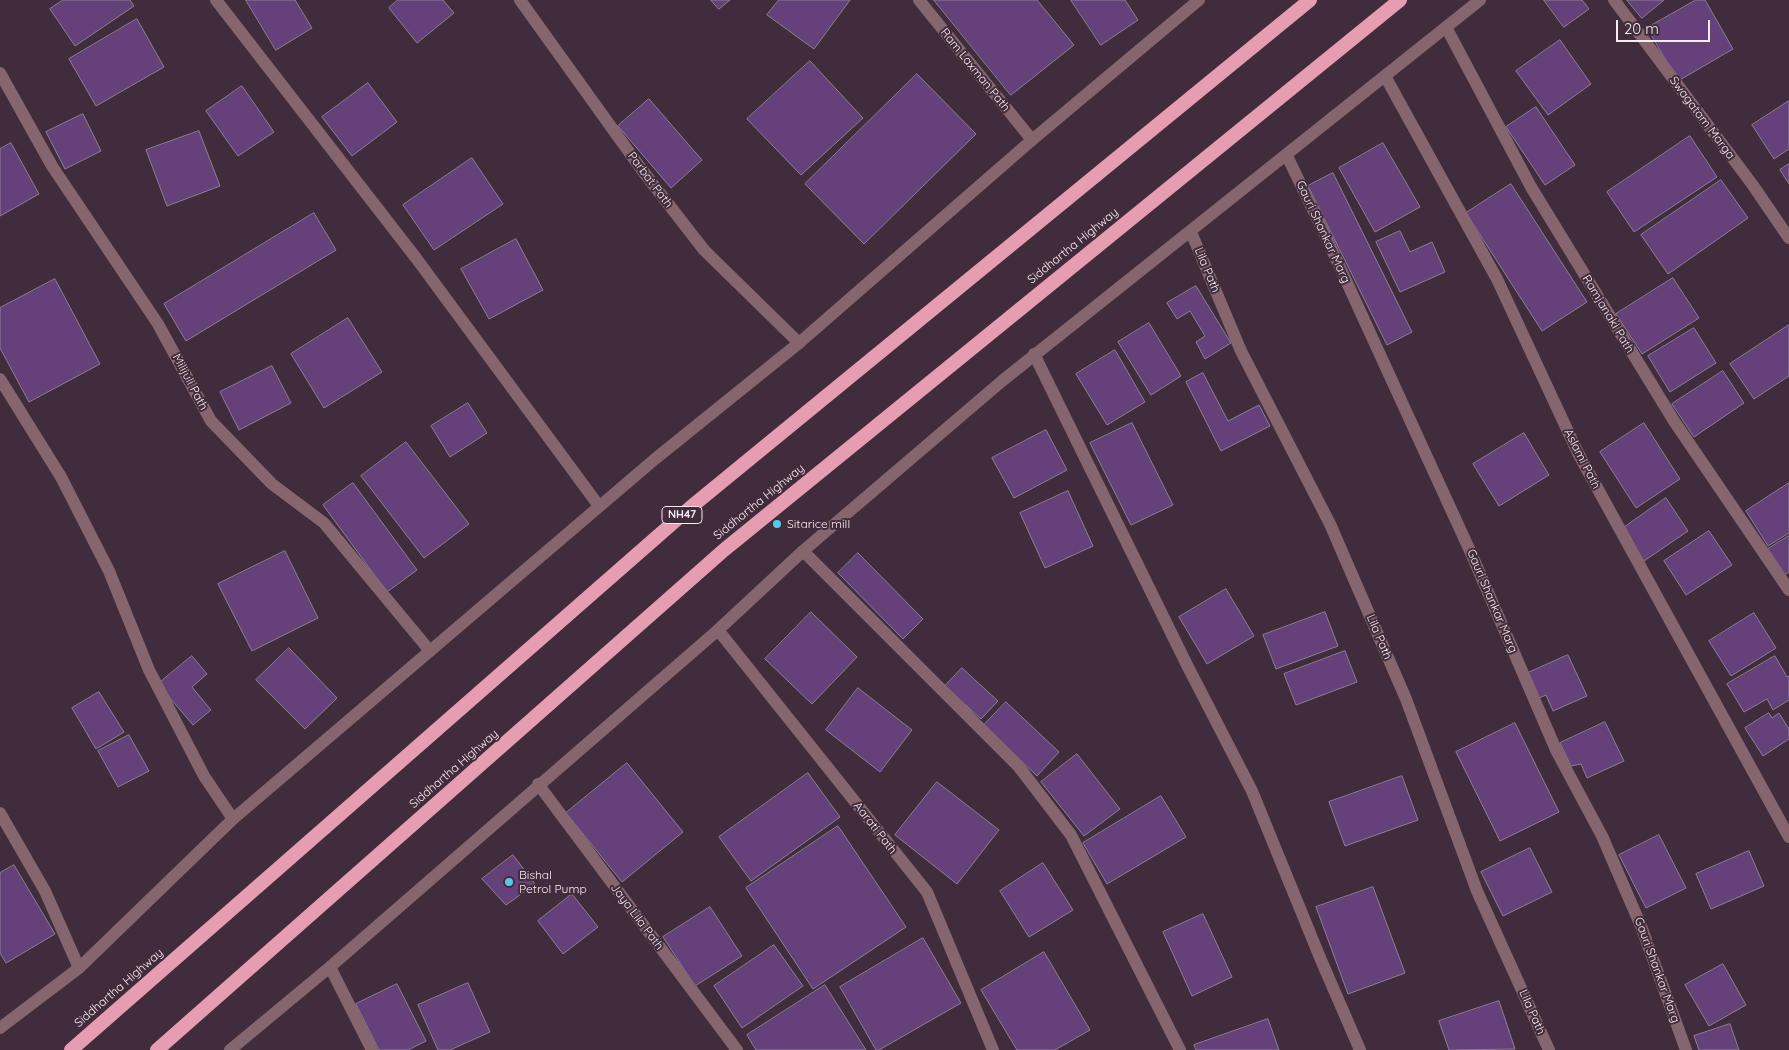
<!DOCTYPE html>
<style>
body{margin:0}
#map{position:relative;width:1789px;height:1050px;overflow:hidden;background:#412c3c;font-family:Quicksand,sans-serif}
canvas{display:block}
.scale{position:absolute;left:1616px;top:20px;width:94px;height:22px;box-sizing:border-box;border:2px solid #f9ebf5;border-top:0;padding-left:6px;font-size:15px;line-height:18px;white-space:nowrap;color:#f9ebf5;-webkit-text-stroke:4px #412c3c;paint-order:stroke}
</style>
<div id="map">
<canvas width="1789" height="1050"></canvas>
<div class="scale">20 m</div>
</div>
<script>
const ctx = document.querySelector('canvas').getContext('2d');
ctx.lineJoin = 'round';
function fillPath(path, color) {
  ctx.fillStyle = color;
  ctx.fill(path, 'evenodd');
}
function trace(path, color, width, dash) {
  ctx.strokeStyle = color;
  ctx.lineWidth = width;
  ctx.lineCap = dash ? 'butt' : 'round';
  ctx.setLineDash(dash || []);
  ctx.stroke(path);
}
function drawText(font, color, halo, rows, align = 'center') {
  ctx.font = font + ' Quicksand,sans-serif';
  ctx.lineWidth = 4;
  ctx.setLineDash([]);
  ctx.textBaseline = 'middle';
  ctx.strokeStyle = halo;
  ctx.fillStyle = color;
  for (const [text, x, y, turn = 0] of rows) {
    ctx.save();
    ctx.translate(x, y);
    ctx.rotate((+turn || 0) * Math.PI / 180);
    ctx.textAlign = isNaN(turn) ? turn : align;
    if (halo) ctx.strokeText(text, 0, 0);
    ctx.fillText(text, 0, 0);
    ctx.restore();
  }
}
const building = new Path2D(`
 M 63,0 L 130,0 L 134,6 L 75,46 L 50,9 Z
 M 246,0 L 295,0 L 312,28 L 276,50 Z
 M 398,0 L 443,0 L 454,13 L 417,43 L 389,8 Z
 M 711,0 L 730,0 L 719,9 Z
 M 779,0 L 850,0 L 814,49 L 767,15 Z
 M 934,0 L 1037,0 L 1074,45 L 1011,95 Z
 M 1071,0 L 1125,0 L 1138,20 L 1101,45 Z
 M 1544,0 L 1582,0 L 1589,9 L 1564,27 Z
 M 1627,0 L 1664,0 L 1642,18 Z
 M 1696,0 L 1705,0 L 1733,49 L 1678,81 L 1647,28 Z
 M 137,19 L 164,67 L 96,106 L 69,59 Z
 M 1560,40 L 1591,84 L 1548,115 L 1516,71 Z
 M 810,61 L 863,118 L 801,175 L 747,119 Z
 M 917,74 L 976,134 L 864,244 L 805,184 Z
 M 368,83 L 397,122 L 352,156 L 322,117 Z
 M 242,86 L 274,132 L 238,156 L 206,111 Z
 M 649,99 L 702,160 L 671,188 L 618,126 Z
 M 1789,101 L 1789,149 L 1774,159 L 1752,125 Z
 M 1536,107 L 1575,165 L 1545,185 L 1506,127 Z
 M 83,114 L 101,151 L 65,169 L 46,132 Z
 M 199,131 L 220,186 L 167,206 L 146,150 Z
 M 1690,136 L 1717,177 L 1634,232 L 1607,192 Z
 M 11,143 L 39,194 L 0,216 L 0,149 Z
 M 1383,143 L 1420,207 L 1375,232 L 1339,168 Z
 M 472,158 L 503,204 L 434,250 L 403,205 Z
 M 1789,164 L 1789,184 L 1780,170 Z
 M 1333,173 L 1412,332 L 1387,345 L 1308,186 Z
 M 1721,180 L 1748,218 L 1668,274 L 1641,235 Z
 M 1511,184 L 1587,302 L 1542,331 L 1466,213 Z
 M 314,213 L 336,250 L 186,341 L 164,304 Z
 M 1400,231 L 1410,252 L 1432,242 L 1445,272 L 1400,292 L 1376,242 Z
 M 516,239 L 543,290 L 489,319 L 461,269 Z
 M 1673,278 L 1699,318 L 1642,354 L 1616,314 Z
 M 55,279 L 100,364 L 29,402 L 0,348 L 0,308 Z
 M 1196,286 L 1231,343 L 1205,359 L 1196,342 L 1205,336 L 1190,311 L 1177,319 L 1167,303 Z
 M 348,318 L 382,372 L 324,408 L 291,354 Z
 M 1149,323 L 1181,376 L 1151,395 L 1118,342 Z
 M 1789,325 L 1789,376 L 1754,399 L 1730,364 Z
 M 1694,328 L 1716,363 L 1670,392 L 1648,356 Z
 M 1115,350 L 1145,402 L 1107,425 L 1076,374 Z
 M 272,366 L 291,403 L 239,430 L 220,392 Z
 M 1723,371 L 1744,403 L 1694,437 L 1672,404 Z
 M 1203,373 L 1228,421 L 1259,405 L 1270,426 L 1221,451 L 1186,382 Z
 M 468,403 L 487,433 L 450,457 L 431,426 Z
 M 1132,423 L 1173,505 L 1131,525 L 1090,443 Z
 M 1644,423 L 1680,479 L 1636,508 L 1600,452 Z
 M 1046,430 L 1067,470 L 1014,498 L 992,458 Z
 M 1524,433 L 1549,475 L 1499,506 L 1473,464 Z
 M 406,442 L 469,524 L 424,558 L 361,476 Z
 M 353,483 L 417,570 L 387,592 L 323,505 Z
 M 1789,483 L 1789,533 L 1768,546 L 1746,511 Z
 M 1068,491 L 1093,546 L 1045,568 L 1020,513 Z
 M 1666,498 L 1688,531 L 1644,561 L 1622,529 Z
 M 1709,531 L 1732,565 L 1686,595 L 1664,561 Z
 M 1789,536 L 1789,572 L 1784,575 L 1768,549 Z
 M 285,551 L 318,618 L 252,651 L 218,584 Z
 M 858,553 L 923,619 L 903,639 L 838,573 Z
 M 1226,589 L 1254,636 L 1207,664 L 1179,617 Z
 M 811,612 L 857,657 L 812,704 L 765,659 Z
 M 1325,612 L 1338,646 L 1276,669 L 1263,635 Z
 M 1754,613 L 1776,648 L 1731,676 L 1709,641 Z
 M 289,648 L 337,698 L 305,729 L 256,680 Z
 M 1345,651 L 1357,682 L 1296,705 L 1284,674 Z
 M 1568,655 L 1587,696 L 1553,711 L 1546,695 L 1539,698 L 1528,673 Z
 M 192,656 L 207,674 L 192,687 L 211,710 L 193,725 L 158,684 Z
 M 1775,656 L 1787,677 L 1789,676 L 1789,700 L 1773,710 L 1767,699 L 1744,712 L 1727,684 Z
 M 962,668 L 998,701 L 981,719 L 945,686 Z
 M 858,688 L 912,730 L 880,772 L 826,730 Z
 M 99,692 L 124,732 L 96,749 L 72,708 Z
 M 1006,702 L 1059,752 L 1037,776 L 984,725 Z
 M 1769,713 L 1772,718 L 1779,713 L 1789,729 L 1789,739 L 1763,756 L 1745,728 Z
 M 1605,722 L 1624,761 L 1587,778 L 1581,764 L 1571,766 L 1560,743 Z
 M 1515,723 L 1559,812 L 1500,841 L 1456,752 Z
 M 129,735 L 149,771 L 118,787 L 98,751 Z
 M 1077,754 L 1120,809 L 1084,836 L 1041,782 Z
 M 627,763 L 683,832 L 622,882 L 566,813 Z
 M 808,773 L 840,817 L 751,881 L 719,837 Z
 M 1402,776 L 1418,820 L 1345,846 L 1329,802 Z
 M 937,782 L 999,830 L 957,884 L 895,835 Z
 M 1161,796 L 1186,837 L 1107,884 L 1083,843 Z
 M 838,826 L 906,927 L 813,989 L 746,888 Z
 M 1659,835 L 1686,888 L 1646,908 L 1619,855 Z
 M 1530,848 L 1552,892 L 1503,916 L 1481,872 Z
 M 1749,851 L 1764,886 L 1711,909 L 1696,874 Z
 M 513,855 L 535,884 L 506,905 L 482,879 Z
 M 1043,863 L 1073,910 L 1029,937 L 1000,891 Z
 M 14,865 L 55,934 L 6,963 L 0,953 L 0,873 Z
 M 1373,887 L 1405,973 L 1348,994 L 1316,907 Z
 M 572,894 L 598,927 L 563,954 L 538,921 Z
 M 710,907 L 742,956 L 695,986 L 663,937 Z
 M 1203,914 L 1232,977 L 1192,996 L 1163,932 Z
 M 923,938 L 961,1003 L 879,1050 L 876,1050 L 840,987 Z
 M 774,945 L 803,986 L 742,1028 L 714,986 Z
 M 1044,952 L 1090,1030 L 1055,1050 L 1017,1050 L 981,990 Z
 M 1723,964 L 1746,1005 L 1709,1026 L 1685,985 Z
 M 468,983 L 490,1032 L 450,1050 L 438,1050 L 418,1005 Z
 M 397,984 L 426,1041 L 408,1050 L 379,1050 L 356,1004 Z
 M 825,985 L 866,1050 L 756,1050 L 747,1035 Z
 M 1499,1001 L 1515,1049 L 1449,1050 L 1439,1021 Z
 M 1268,1019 L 1279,1050 L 1196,1050 L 1194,1045 Z
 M 1730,1024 L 1739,1050 L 1699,1050 L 1694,1036 Z`);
const service = new Path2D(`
 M 0,1028 L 79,968 L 233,819 L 655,459 L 799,343 L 1032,140 L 1199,0
 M 230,1050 L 330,967 L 718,630 L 803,551 L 1002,381 L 1480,0`);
const minor = new Path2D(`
 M 216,0 L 416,258 L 599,506
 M 520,0 L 642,170 L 704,250 L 799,343
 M 919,0 L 1032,140
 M 1614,0 L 1752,184 L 1789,238
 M 1446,27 L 1531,187 L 1674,421 L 1789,590
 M 0,73 L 52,166 L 158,324 L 211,421 L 272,484 L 324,523 L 430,651
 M 1385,76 L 1497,279 L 1578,453 L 1789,837
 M 1287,156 L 1327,239 L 1471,553 L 1557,752 L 1602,836 L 1641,926 L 1686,1050
 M 1191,232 L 1241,351 L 1330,524 L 1406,699 L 1477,891 L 1549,1050
 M 1034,354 L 1187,665 L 1252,791 L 1321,960 L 1360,1050
 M 0,379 L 61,477 L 109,571 L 149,670 L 204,776 L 233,819
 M 803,551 L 1019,767 L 1071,835 L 1180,1050
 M 718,630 L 927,892 L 993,1050
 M 538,784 L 737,1050
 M 0,813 L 45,891 L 79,968
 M 330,967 L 372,1050`);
const trunk = new Path2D(`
 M 71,1050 L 691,507 L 1310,0
 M 157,1050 L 724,550 L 1400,0`);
const markers = [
 [777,524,5,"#58c9e3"],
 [509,882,5,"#58c9e3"]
];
const shields = [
 [682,515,40]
];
const shieldNames = [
 ["NH47",682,515]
];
const streetNames = [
 ["Ram Laxman Path",975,70,51],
 ["Swagatam Marga",1702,118,53],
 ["Parbat Path",650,180,53],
 ["Gauri Shankar Marg",1323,232,65],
 ["Siddhartha Highway",1073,246,-39],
 ["Lila Path",1207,270,67],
 ["Ramjanaki Path",1608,314,59],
 ["Milijuli Path",190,382,62],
 ["Aslami Path",1582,459,63],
 ["Siddhartha Highway",759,502,-39],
 ["Gauri Shankar Marg",1492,601,67],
 ["Lila Path",1379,637,67],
 ["Siddhartha Highway",454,769,-41],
 ["Aarati Path",875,828,52],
 ["Jaya Lila Path",637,917,53],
 ["Gauri Shankar Marg",1657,970,70],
 ["Siddhartha Highway",119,988,-41],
 ["Lila Path",1532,1012,66]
];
const poiNames = [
 ["Sitarice mill",787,524],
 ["Bishal",519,875],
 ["Petrol Pump",519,889]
];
fillPath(building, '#644178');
trace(building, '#8d7e97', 1);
trace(service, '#85656e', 12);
trace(minor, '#85656e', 12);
trace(trunk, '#e69db2', 14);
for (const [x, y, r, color] of markers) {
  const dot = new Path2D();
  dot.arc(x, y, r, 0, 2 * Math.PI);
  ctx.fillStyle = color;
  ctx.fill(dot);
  trace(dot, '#412c3c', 2);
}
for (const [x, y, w] of shields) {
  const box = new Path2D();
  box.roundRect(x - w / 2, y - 8.5, w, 17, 4);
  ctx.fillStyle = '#412c3c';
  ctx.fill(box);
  trace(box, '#f9ebf5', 1);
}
drawText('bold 11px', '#f9ebf5', null, shieldNames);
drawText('12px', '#f9ebf5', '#412c3c', streetNames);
drawText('12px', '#f9ebf5', '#412c3c', poiNames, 'left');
</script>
